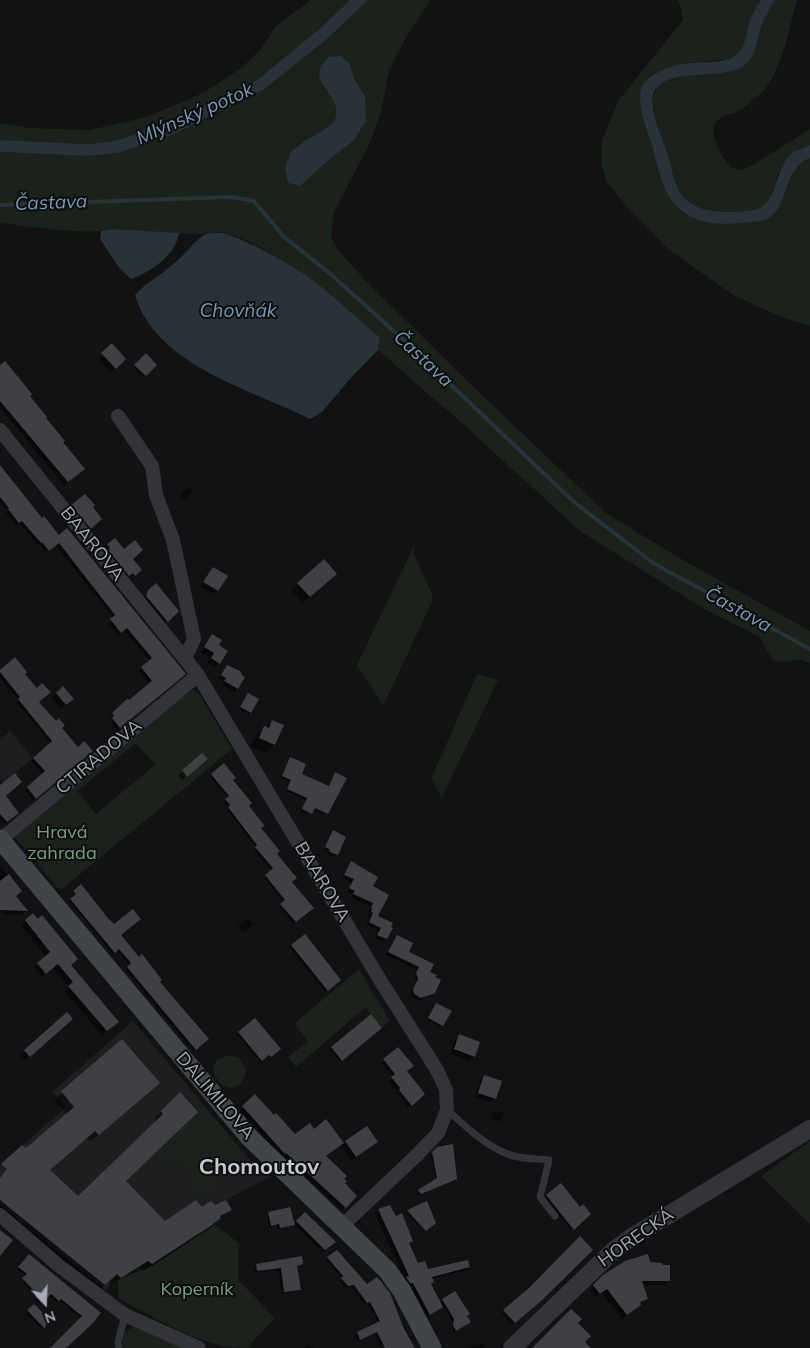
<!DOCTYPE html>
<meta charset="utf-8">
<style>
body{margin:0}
#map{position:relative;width:810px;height:1348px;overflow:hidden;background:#121214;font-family:Mulish,sans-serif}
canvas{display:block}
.north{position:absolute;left:20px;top:1278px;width:50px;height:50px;-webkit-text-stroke:4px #0d0d0f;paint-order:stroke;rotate:160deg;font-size:14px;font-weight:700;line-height:20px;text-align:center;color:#a3aab5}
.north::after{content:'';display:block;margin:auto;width:18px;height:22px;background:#a3aab5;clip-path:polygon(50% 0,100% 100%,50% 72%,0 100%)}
</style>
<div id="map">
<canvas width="810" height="1348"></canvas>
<div class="north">N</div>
</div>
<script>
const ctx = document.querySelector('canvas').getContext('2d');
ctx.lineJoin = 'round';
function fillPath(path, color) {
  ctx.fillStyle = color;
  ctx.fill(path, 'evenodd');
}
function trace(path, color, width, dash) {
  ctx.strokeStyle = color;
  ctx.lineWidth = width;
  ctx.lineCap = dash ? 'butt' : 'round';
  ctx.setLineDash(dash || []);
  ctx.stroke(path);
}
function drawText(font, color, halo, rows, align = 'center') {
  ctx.font = font + ' Mulish,sans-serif';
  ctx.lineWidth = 4;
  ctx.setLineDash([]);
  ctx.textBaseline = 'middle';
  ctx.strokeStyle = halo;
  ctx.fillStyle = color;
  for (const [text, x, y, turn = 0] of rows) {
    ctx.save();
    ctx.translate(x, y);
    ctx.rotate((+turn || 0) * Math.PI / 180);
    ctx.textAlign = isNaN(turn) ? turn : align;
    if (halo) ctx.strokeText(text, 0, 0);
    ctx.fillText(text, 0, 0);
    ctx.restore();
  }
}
const built = new Path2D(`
 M 10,731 L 33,758 L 0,785 L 0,740 Z
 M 133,1021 L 251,1161 L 257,1167 L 271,1176 L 226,1200 L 232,1210 L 221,1216 L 221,1218 L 209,1227 L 152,1264 L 148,1261 L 121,1278 L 117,1276 L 106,1290 L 0,1205 L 0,1165 L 66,1107 L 52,1092 Z`);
const green = new Path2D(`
 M 311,0 L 350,0 L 318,30 L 257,80 L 167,123 L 115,141 L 87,144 L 0,140 L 0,123 L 30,128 L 89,130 L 147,117 L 203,93 L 240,69 L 261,49 L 276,26 Z
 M 368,0 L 431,0 L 407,36 L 394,60 L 388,75 L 381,112 L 369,145 L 334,212 L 331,236 L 338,250 L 364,279 L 459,373 L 606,513 L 676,556 L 810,631 L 810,663 C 807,662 805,661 802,660 C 792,659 779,666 771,657 C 765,650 764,642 758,636 L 706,610 L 580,531 L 464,425 L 378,350 L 380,337 C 330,299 288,252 226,233 C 217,231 205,234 195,234 C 167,233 139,231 111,229 C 84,236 29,226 0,223 L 0,152 L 88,156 L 118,153 L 172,135 L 219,113 L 327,39 ZM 328,57 L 350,64 L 353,79 L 365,96 L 331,158 L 300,186 L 288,183 L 306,140 L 322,131 L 335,121 C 335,117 337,110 335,105 C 328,84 307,82 328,57 Z
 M 677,0 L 761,0 L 750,21 L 745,44 L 737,55 L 728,59 L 681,64 L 641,104 C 644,123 650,139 656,157 C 658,162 657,168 659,173 C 664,190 672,204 686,215 L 762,221 L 788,187 L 790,176 L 798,165 L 810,158 L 810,326 L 782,317 L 735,296 L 669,250 L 627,207 L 607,182 L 601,163 L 602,141 L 618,101 L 683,20 L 680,4 Z
 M 775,0 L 797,0 C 789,27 783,67 765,89 C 762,93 757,96 753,99 C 750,102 746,107 742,109 C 733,115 722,114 715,123 C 708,134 724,164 735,169 C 741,172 747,168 753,165 L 810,129 L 810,145 C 807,147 802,147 799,149 C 795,152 781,167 779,172 C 773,184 773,205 756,209 C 740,213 708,214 693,205 C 688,201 683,197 680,191 C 673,180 672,168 668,156 C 664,140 646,105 656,90 C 672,65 723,82 745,65 C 758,54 757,38 762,24 C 766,15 770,8 775,0 Z
 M 414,546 L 414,555 L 432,594 L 433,600 L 383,706 L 357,665 Z
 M 477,674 L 498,680 L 442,797 L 431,779 Z
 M 193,690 L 199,694 L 232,749 L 62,889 L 58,888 L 15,837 L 185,693 ZM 136,743 L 155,765 L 96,814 L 77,791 Z
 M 359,969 L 390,1021 L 382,1028 L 366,1007 L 296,1067 L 288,1057 L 308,1041 L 294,1024 Z
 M 229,1055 L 239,1058 L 246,1069 C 244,1099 214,1089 213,1066 L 218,1059 Z
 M 194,1094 L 201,1102 L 198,1105 L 202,1110 L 205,1108 L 237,1145 L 234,1148 L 243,1158 L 241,1161 L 235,1155 L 212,1177 L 218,1183 C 206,1194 201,1196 190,1184 L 196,1177 L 176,1155 L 169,1162 L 158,1151 L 198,1112 L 188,1101 Z
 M 810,1141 L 810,1224 L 761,1176 Z
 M 215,1225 L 239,1243 L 239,1281 L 275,1318 L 247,1348 C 201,1348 158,1319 119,1299 L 118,1280 L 152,1266 Z
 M 134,1326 L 189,1348 L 123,1348 L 122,1335 Z`);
const water = new Path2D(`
 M 350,0 L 368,0 L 327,39 L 263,90 L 172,135 L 118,153 L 88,156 L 0,152 L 0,140 L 87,144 L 115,141 L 167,123 L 257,80 L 318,30 Z
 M 761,0 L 775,0 C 770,8 766,15 762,24 C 757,38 758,54 745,65 C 723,82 671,66 655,90 C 646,106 664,140 668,156 C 672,168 673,180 680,192 C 683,197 688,202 694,205 C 708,214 741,213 757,209 C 776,204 776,168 790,155 C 795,150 803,148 810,145 L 810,158 C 780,169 791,214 761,221 C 755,222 748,222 742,223 C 709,226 680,222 665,189 C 658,174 656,158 651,142 C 646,128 636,101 642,86 C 645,80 653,75 659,72 C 666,68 673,65 681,64 C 696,61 724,65 736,55 C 747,46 746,32 750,20 C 753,13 757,6 761,0 Z
 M 341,56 L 350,64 L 354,79 L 365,96 L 366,121 L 353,141 L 331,158 L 300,186 L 288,183 L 285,168 L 291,152 L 306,140 L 322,131 L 335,121 C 335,117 337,110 335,105 C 328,84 307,81 328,57 Z
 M 111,229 L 179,233 C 176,255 151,272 131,279 L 120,269 L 100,239 L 101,231 Z
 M 224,233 C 257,245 287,261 315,282 C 338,299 357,320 380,337 L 378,350 L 349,380 L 322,412 L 310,419 C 251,389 156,366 135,295 C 146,282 160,276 172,265 C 184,256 192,243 204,235 C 210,232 218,233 224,233 Z`);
const shadow = new Path2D(`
 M 112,345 L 125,359 L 111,372 L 98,358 Z
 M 146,355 L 155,365 L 143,377 L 133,367 Z
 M 0,367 L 28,396 L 62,442 L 80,472 L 64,485 L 0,408 Z
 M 0,468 L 42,519 L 182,676 L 117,730 L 110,722 L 113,720 L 110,717 L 127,700 L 129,702 L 150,684 L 139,671 L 150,661 L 124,630 L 118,635 L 108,623 L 114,618 L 55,545 L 46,552 L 39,544 L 37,545 L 19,522 L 16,525 L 6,513 L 8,511 L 0,502 Z
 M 188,486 L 193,490 L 185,500 L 180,496 Z
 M 72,505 L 91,507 L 101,519 L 88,529 L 71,507 Z
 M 115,540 L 140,570 L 132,577 L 130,574 L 127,577 L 107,553 L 109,551 L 106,547 Z
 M 213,568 L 217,590 L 213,594 L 200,586 Z
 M 328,580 L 303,603 L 291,590 L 298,584 Z
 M 156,585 L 178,611 L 165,623 L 145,598 L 147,593 Z
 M 212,636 L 217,646 L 219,663 L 215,667 L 207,663 L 210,658 L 201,652 Z
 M 228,666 L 237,689 L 234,692 L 222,685 L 224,682 L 218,679 Z
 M 0,671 L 24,674 L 38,702 L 77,748 L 88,754 L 33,800 L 25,790 L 43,774 L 31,761 L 51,744 L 16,702 L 19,700 L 0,678 Z
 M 63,688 L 68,704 L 61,709 L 52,698 Z
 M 246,696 L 250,712 L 248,714 L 239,709 Z
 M 273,721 L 274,744 L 265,753 L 250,747 L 255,737 Z
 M 202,754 L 202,763 L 182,780 L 178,775 Z
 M 290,759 L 300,775 L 328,787 L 333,776 L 327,813 L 325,815 L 313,809 L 309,815 L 301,811 L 306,800 L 286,791 L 290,782 L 281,778 Z
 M 224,765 L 291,882 L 312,908 L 293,923 L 279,906 L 284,902 L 264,878 L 272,871 L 254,850 L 256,848 L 227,810 L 229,808 L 224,802 L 228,798 L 210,777 Z
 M 0,779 L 4,783 L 4,796 L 17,813 L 5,824 L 0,818 Z
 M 333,832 L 345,837 L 335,857 L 328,854 L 327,851 L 324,849 Z
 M 351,863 L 372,887 L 376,916 L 391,928 L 383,942 L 375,938 L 378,931 L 366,925 L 370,917 L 368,916 L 370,912 L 368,911 L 371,907 L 351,898 L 352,894 L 347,892 L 352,883 L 342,878 Z
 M 0,865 L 21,891 L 14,897 L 26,911 L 22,915 L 3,914 L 0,911 Z
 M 74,891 L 120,935 L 207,1039 L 193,1051 L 126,970 L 130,966 L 117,950 L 113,954 L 69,901 L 75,896 L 72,893 Z
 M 247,918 L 253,925 L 244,933 L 238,926 Z
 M 26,920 L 69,965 L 113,1026 L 102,1035 L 65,992 L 69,987 L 53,968 L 41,977 L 34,968 L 46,957 L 21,925 Z
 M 304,936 L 340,980 L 325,992 L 290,948 Z
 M 397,936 L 407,952 L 428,972 L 434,992 L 431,995 L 418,1000 L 412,997 L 411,993 L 416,982 L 414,976 L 417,970 L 386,955 Z
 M 434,1006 L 442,1025 L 441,1027 L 427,1020 Z
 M 67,1014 L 67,1023 L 25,1060 L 20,1056 Z
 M 371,1016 L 381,1028 L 340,1062 L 330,1050 Z
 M 255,1020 L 279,1049 L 268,1058 L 267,1056 L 260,1062 L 237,1034 Z
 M 460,1036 L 474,1056 L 469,1061 L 450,1054 L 455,1040 Z
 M 122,1041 L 151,1090 L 90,1142 L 87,1138 L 48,1171 L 78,1198 L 157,1122 L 154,1119 L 180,1094 L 125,1181 L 165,1223 L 201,1209 L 214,1207 L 230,1210 L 200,1234 L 144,1271 L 140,1267 L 112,1284 L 109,1281 L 97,1292 L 0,1213 L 0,1178 L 67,1115 L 54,1100 Z
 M 384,1060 L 406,1071 L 424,1094 L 408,1108 L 397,1093 L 398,1092 L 389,1081 L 393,1077 L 381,1063 Z
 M 485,1077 L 494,1098 L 490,1102 L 475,1097 L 480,1081 Z
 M 255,1096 L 274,1117 L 295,1136 L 314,1131 L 326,1121 L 344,1144 L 367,1128 L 372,1146 L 351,1160 L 340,1145 L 324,1157 L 342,1179 L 343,1183 L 355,1196 L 342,1210 L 282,1155 L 281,1156 L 240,1110 Z
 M 495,1110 L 504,1113 L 500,1122 L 491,1119 Z
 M 437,1148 L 455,1179 L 418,1195 L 417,1193 L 419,1191 L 436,1180 L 431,1155 Z
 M 561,1185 L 579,1208 L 590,1214 L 571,1230 L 545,1198 Z
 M 390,1206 L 418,1264 L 428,1271 L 469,1267 L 465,1271 L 432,1279 L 430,1285 L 440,1303 L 454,1292 L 466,1316 L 467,1323 L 454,1332 L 452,1328 L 453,1322 L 442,1305 L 426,1318 L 403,1282 L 405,1279 L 375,1214 L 379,1210 Z
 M 407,1212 L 424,1231 L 406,1213 Z
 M 269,1213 L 293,1224 L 278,1229 L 277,1225 L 269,1227 L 267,1215 Z
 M 305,1214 L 332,1244 L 322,1252 L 294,1225 Z
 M 336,1252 L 403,1330 L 414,1348 L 382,1348 L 375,1333 L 358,1341 L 355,1336 L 358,1333 L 379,1323 L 367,1303 L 364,1304 L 352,1287 L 345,1287 L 340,1281 L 342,1279 L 326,1260 Z
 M 29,1255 L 99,1313 L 64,1348 L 53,1348 L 81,1319 L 59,1300 L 57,1302 L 48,1295 L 40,1304 L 34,1298 L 36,1296 L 22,1281 L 26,1276 L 17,1269 Z
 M 302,1264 L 296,1267 L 299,1289 L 297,1292 L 282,1294 L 278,1270 L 255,1273 L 254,1268 L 257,1265 Z
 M 649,1264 L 661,1266 L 669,1281 L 665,1285 L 642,1285 L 646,1298 L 622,1319 L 602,1293 L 596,1297 L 590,1290 L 604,1276 Z
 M 530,1289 L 536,1305 L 511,1325 L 502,1313 Z
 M 34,1306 L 49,1321 L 41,1329 L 26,1313 Z
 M 482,1343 L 485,1348 L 467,1348 L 474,1344 L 476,1346 Z
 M 307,1344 L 314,1348 L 304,1348 Z`);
const stream = new Path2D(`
 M 0,205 L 231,197 L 254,201 L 284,237 L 327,271 L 406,342 L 574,502 L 653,563 L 810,649`);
const building = new Path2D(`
 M 112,343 L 126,359 L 116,369 L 101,353 Z
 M 146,353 L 157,365 L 146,376 L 134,365 Z
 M 5,361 L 32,394 L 30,396 L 47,417 L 46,418 L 65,441 L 63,442 L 85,469 L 68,482 L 0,401 L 0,365 Z
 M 0,465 L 42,518 L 44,516 L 59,535 L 67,528 L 186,674 L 120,728 L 112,718 L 114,716 L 112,713 L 128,698 L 129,700 L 152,681 L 141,667 L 152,658 L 127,628 L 121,633 L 110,619 L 115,615 L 59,543 L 49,551 L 42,542 L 41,543 L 22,521 L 19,523 L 8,509 L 9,508 L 0,497 Z
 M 85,494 L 95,505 L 93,507 L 102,519 L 91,529 L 71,505 Z
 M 115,538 L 124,549 L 135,540 L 143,550 L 133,559 L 142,570 L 135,576 L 133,573 L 129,576 L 108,550 L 110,548 L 107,544 Z
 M 324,559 L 337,574 L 310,597 L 297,583 Z
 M 213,567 L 228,576 L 218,591 L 203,582 Z
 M 156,583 L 179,611 L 168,622 L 146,596 L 148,590 Z
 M 212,634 L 222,640 L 219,645 L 228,651 L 220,664 L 211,658 L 214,653 L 204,647 Z
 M 15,657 L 27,672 L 25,674 L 37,688 L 42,683 L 51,692 L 39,702 L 56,721 L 59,718 L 65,726 L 62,728 L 78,747 L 84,741 L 93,751 L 36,799 L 27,787 L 45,771 L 33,758 L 52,741 L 18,699 L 20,697 L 0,672 L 0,670 Z
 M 227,665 L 240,671 L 242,675 L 245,677 L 238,689 L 224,681 L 226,678 L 221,675 Z
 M 63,686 L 74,699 L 66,705 L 56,693 Z
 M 248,693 L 259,699 L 251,713 L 240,707 Z
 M 272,720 L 284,725 L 275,745 L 259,738 L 264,726 L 269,728 Z
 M 202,753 L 208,759 L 187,777 L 182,770 Z
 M 290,757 L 306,764 L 302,774 L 329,786 L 335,772 L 347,778 L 328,814 L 315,808 L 312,814 L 302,809 L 307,798 L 287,789 L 291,780 L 282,776 Z
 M 224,763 L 236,778 L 233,780 L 252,803 L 249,806 L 265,826 L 261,828 L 280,851 L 277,854 L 297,878 L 292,882 L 314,908 L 296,922 L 280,904 L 285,900 L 265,875 L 273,868 L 255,847 L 257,845 L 228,807 L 230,805 L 225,799 L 229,796 L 211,774 Z
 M 15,773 L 22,782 L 6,796 L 19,813 L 7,822 L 0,814 L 0,785 Z
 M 333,830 L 346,837 L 338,855 L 330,852 L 329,849 L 325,847 Z
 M 351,861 L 378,877 L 373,886 L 389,895 L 378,916 L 393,923 L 391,927 L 393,928 L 387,939 L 377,935 L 381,928 L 369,922 L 373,913 L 371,912 L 372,909 L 371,908 L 373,903 L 353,894 L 355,891 L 349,888 L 354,879 L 344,875 Z
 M 9,874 L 22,891 L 16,896 L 28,911 L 0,910 L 0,881 Z
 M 81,884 L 107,917 L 114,924 L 133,909 L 141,919 L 121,935 L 139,957 L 142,954 L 162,980 L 160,982 L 209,1039 L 196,1050 L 127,967 L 131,963 L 119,949 L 115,953 L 70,899 L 76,894 L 73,891 Z
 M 33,913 L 38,919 L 42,915 L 78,959 L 71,965 L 119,1022 L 107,1031 L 68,986 L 73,982 L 58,964 L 46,974 L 37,963 L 50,952 L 25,920 Z
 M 305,934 L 341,980 L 328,991 L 291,945 Z
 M 397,935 L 413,943 L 409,952 L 434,964 L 430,972 L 437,975 L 435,977 L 441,980 L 435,993 L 421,998 L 414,994 L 413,989 L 418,979 L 416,973 L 419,967 L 388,952 Z
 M 436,1003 L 452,1011 L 443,1026 L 428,1018 Z
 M 67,1012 L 73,1019 L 30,1057 L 24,1050 Z
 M 371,1014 L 382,1028 L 342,1061 L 331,1047 Z
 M 255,1018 L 281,1049 L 271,1057 L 269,1055 L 262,1061 L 238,1032 Z
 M 459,1034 L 480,1042 L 475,1057 L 454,1049 Z
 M 122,1039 L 160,1083 L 99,1135 L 95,1131 L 50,1170 L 78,1196 L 163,1114 L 161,1111 L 180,1092 L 198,1112 L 126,1181 L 165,1221 L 196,1200 L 202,1207 L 211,1201 L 215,1205 L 226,1200 L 232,1210 L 220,1216 L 221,1218 L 209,1227 L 152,1264 L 148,1261 L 121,1278 L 117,1274 L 105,1285 L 0,1200 L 0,1178 L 7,1169 L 1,1164 L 22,1145 L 26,1148 L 74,1107 L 61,1091 Z
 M 398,1047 L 414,1066 L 407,1071 L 425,1094 L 412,1106 L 399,1090 L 400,1088 L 391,1077 L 395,1074 L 383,1059 Z
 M 484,1075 L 502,1081 L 496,1099 L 478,1093 Z
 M 255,1094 L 274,1115 L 276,1113 L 295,1134 L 310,1123 L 314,1129 L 326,1119 L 344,1143 L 326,1156 L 347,1176 L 344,1179 L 347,1181 L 345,1183 L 357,1196 L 346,1208 L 286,1153 L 285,1154 L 242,1106 Z
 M 367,1126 L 378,1142 L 356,1157 L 345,1141 Z
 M 453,1144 L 457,1179 L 421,1194 L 418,1190 L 437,1178 L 432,1152 L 437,1147 Z
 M 561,1183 L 580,1207 L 583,1204 L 591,1214 L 574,1230 L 546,1195 Z
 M 427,1201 L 436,1223 L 426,1231 L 407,1210 Z
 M 390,1205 L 396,1216 L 402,1213 L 413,1241 L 409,1243 L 418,1263 L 425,1261 L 428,1269 L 468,1260 L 470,1267 L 432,1277 L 434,1282 L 431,1284 L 443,1307 L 430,1315 L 413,1283 L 410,1283 L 406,1277 L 409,1276 L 378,1209 Z
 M 290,1207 L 295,1225 L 280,1228 L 279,1224 L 271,1226 L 268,1212 Z
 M 305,1212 L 336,1242 L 325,1250 L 296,1221 Z
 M 0,1230 L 13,1240 L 0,1256 Z
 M 580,1236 L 593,1250 L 540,1302 L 515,1323 L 503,1310 L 529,1288 Z
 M 337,1250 L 367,1284 L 377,1277 L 380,1280 L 390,1293 L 404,1329 L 415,1348 L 385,1348 L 377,1332 L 360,1340 L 357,1332 L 380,1321 L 370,1302 L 367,1303 L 354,1285 L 348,1286 L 341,1278 L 343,1276 L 327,1257 Z
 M 29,1254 L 101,1313 L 92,1324 L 66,1348 L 50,1348 L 82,1316 L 61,1299 L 59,1301 L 51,1294 L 42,1303 L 35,1296 L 37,1294 L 22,1278 L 27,1274 L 18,1267 Z
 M 648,1254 L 650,1262 L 662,1263 L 663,1265 L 670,1265 L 670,1281 L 642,1281 L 648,1299 L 640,1302 L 641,1305 L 627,1315 L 607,1289 L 600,1294 L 593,1285 L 603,1275 L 625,1261 Z
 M 302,1256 L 303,1264 L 297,1266 L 301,1290 L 284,1292 L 281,1268 L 257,1271 L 256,1264 Z
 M 455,1291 L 470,1314 L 467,1316 L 471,1322 L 456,1331 L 453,1325 L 454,1319 L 442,1299 Z
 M 34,1304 L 51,1321 L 44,1328 L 27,1310 Z
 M 571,1309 L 582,1319 L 578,1323 L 591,1336 L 585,1342 L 591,1348 L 532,1348 Z`);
const service = new Path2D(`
 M 447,1110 C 467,1127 488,1149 514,1156 C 525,1159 538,1159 549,1160 L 540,1197 L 555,1216
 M 119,1348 L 118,1342 L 125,1315`);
const minor = new Path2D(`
 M 118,416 L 152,466 L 156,495 L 173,540 L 194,639 L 185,658
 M 0,430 L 198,675 L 380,980 L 437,1070 L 446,1090 L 447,1110 L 438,1133 L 417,1155 L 342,1226
 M 0,840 L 198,675
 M 0,1215 L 58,1265 L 125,1315 L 199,1348`);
const tertiary = new Path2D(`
 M 512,1348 L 613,1251 L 632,1237 L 810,1129`);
const secondary = new Path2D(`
 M 0,839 L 249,1137 L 387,1270 L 402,1291 L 432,1348`);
const streetNames = [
 ["BAAROVA",92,544,51],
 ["CTIRADOVA",99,757,-40],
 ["BAAROVA",322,882,59],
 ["DALIMILOVA",215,1096,49],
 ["HORECKÁ",636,1238,-35]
];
const parkNames = [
 ["Hravá",62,833],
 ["zahrada",62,854],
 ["Koperník",197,1290]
];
const waterNames = [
 ["Mlýnský potok",195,114,-24],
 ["Častava",51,203,-2],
 ["Chovňák",238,311],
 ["Častava",423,359,43],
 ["Častava",738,610,29]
];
const districtNames = [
 ["Chomoutov",259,1167]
];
fillPath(built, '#1e1e21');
fillPath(green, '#1a221b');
fillPath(water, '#283238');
fillPath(shadow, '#0007');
trace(stream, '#283238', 4);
fillPath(building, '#3e4044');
trace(service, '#333439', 7);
trace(minor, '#333439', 14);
trace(tertiary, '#333439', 18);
trace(secondary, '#414449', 19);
drawText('18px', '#a3aab5', '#0d0d0f', streetNames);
drawText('18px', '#7aa07a', '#0d0d0f', parkNames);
drawText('italic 19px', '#799ab1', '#0d0d0f', waterNames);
drawText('bold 22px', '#c4c8d1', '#0d0d0f', districtNames);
</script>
